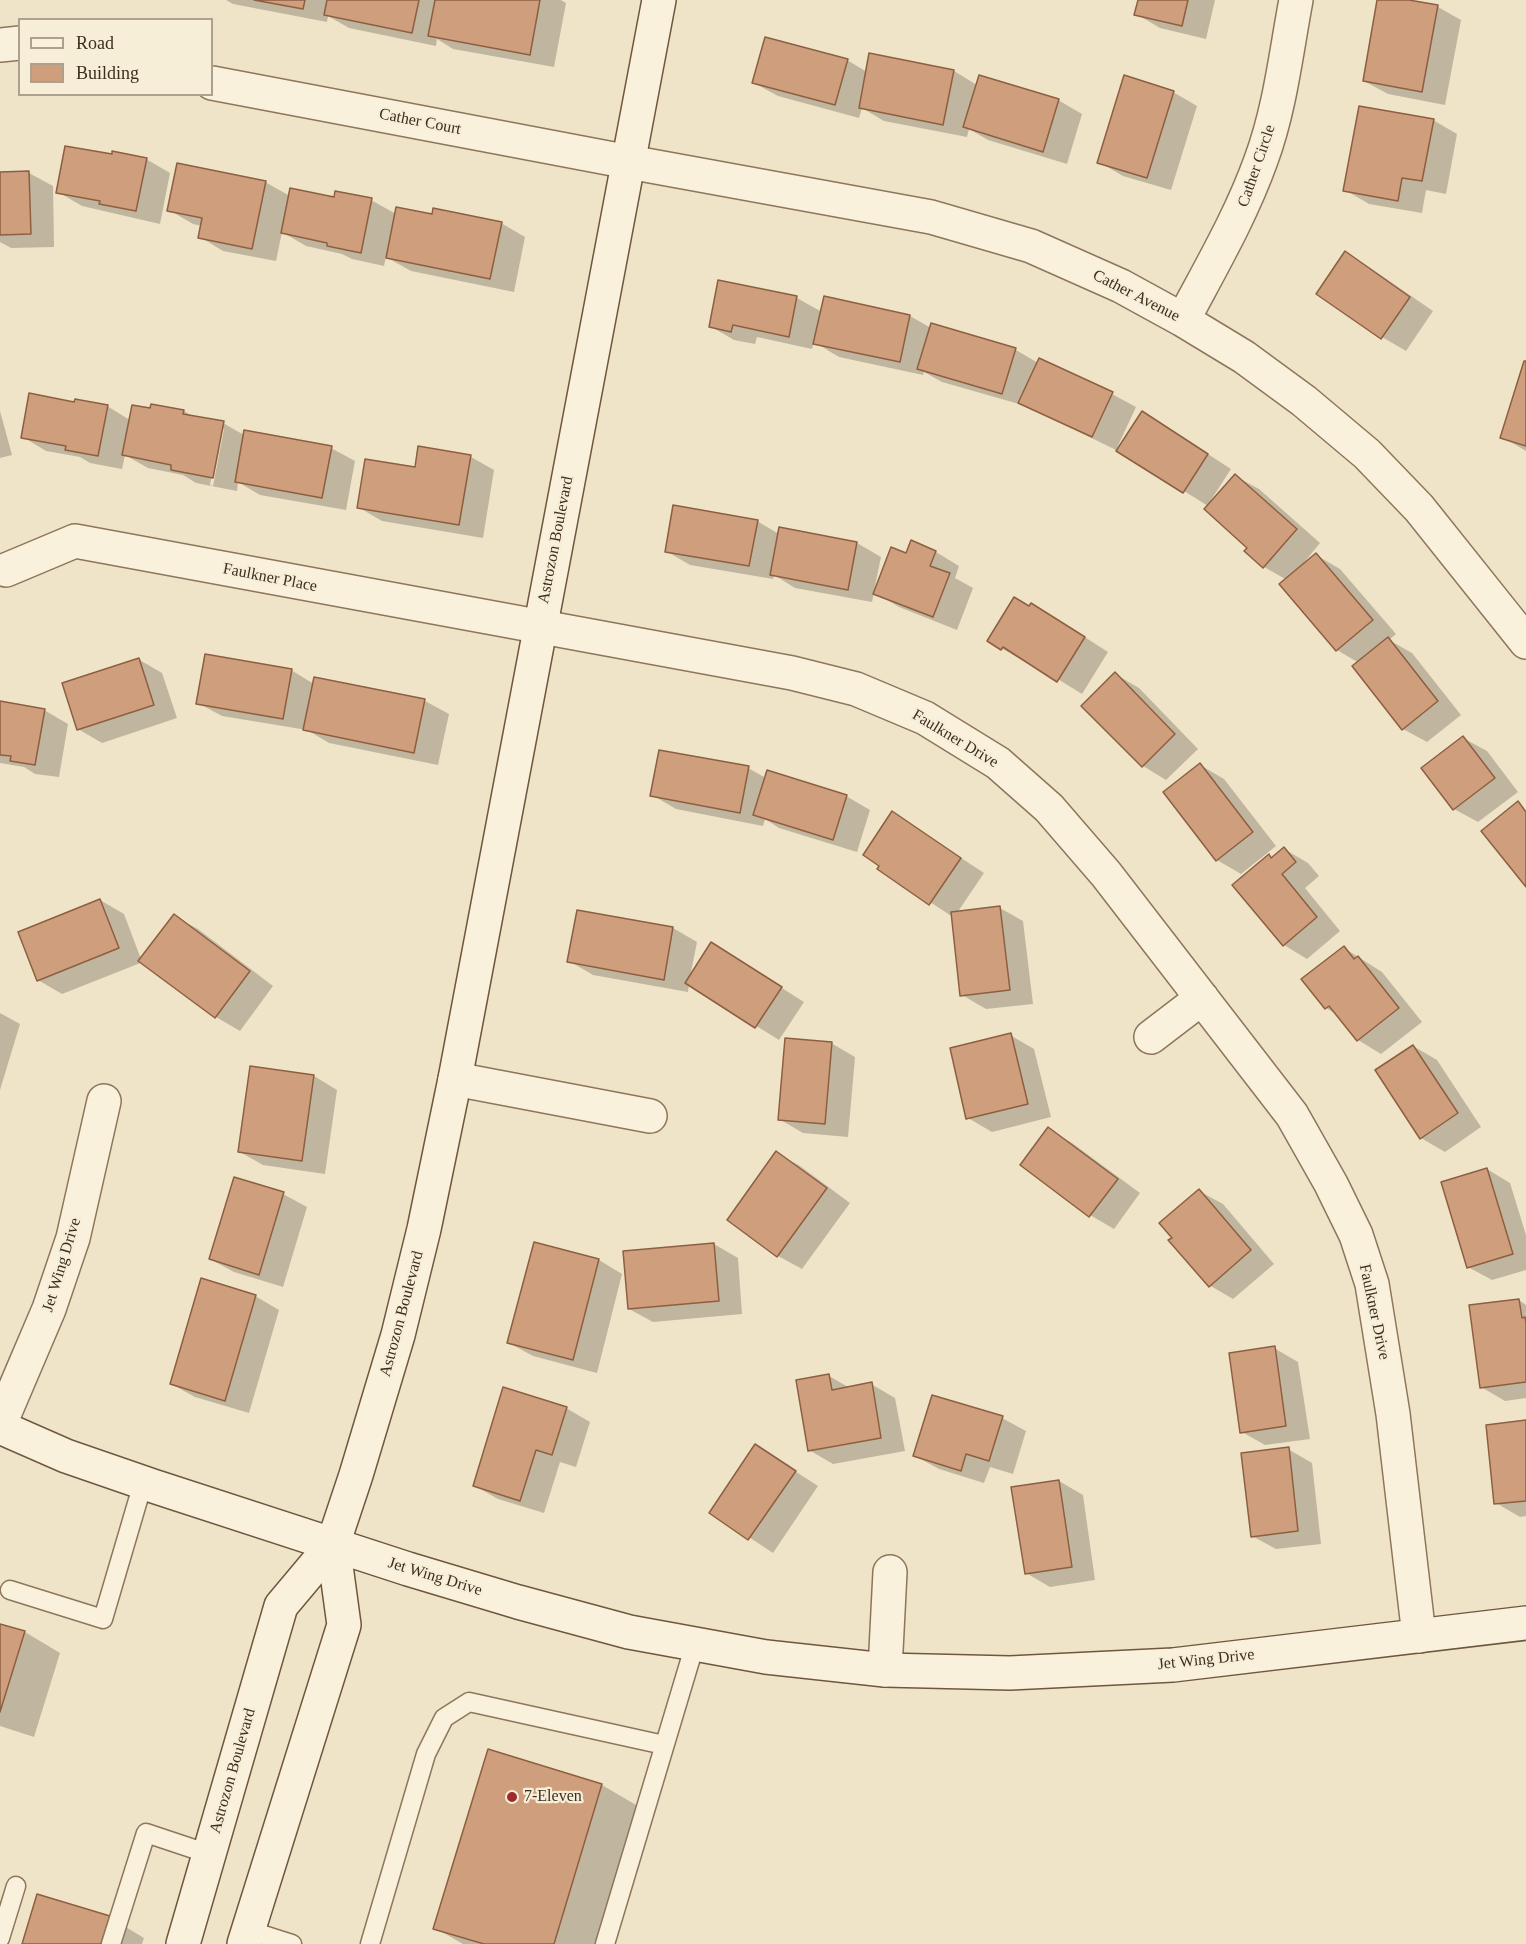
<!DOCTYPE html>
<style>
body{margin:0}
#map{position:relative;width:1526px;height:1944px;overflow:hidden;background:#f0e4c8;font-family:"Times New Roman",serif}
canvas{display:block}
.legend{position:absolute;left:18px;top:18px;width:195px;height:78px;box-sizing:border-box;background:#f7eed8;border:2px solid #ada18e;margin:0;padding:8px 10px;list-style:none;font-size:18px;color:#3d2e20}
.legend li{display:flex;align-items:center;gap:12px;height:30px}
.legend b{width:30px;border:2px solid #ada18e}
</style>
<div id="map">
<canvas width="1526" height="1944"></canvas>
<ul class="legend">
<li><b style="height:8px;background:#faf1dc"></b>Road</li>
<li><b style="height:16px;background:#cf9f7d"></b>Building</li>
</ul>
</div>
<script>
const ctx = document.querySelector('canvas').getContext('2d');
ctx.lineJoin = 'round';
function fillPath(path, color) {
  ctx.fillStyle = color;
  ctx.fill(path, 'evenodd');
}
function trace(path, color, width, dash) {
  ctx.strokeStyle = color;
  ctx.lineWidth = width;
  ctx.lineCap = dash ? 'butt' : 'round';
  ctx.setLineDash(dash || []);
  ctx.stroke(path);
}
function drawText(font, color, halo, rows, align = 'center') {
  ctx.font = font + ' "Times New Roman",serif';
  ctx.lineWidth = 4.5;
  ctx.setLineDash([]);
  ctx.textBaseline = 'middle';
  ctx.strokeStyle = halo;
  ctx.fillStyle = color;
  for (const [text, x, y, turn = 0] of rows) {
    ctx.save();
    ctx.translate(x, y);
    ctx.rotate((+turn || 0) * Math.PI / 180);
    ctx.textAlign = isNaN(turn) ? turn : align;
    if (halo) ctx.strokeText(text, 0, 0);
    ctx.fillText(text, 0, 0);
    ctx.restore();
  }
}
const shadow = new Path2D(`
 M 226,0 L 561,0 L 566,3 L 554,67 L 453,49 L 437,39 L 436,46 L 349,28 L 328,16 L 327,22 L 233,4 Z
 M 1139,0 L 1215,0 L 1206,39 L 1160,28 L 1136,14 Z
 M 1379,0 L 1401,0 L 1438,7 L 1461,20 L 1445,105 L 1388,94 L 1364,81 Z
 M 847,60 L 867,72 L 954,71 L 977,85 L 1058,100 L 1082,114 L 1067,164 L 988,140 L 969,129 L 967,137 L 884,121 L 862,108 L 859,118 L 778,96 L 754,83 Z
 M 1173,92 L 1197,106 L 1171,190 L 1123,176 L 1099,162 Z
 M 1433,120 L 1457,134 L 1446,194 L 1426,190 L 1422,213 L 1369,204 L 1345,190 Z
 M 146,159 L 170,173 L 160,224 L 82,206 L 58,192 Z
 M 29,173 L 53,186 L 54,247 L 11,248 L 0,242 L 0,174 Z
 M 265,182 L 290,196 L 371,200 L 396,214 L 501,223 L 525,237 L 514,292 L 411,271 L 386,257 L 384,266 L 352,259 L 342,254 L 306,246 L 282,232 L 276,261 L 223,251 L 200,237 L 202,226 L 193,224 L 169,210 Z
 M 1345,253 L 1369,267 L 1433,311 L 1406,351 L 1382,337 Z
 M 797,298 L 822,312 L 910,316 L 931,328 L 932,325 L 1016,350 L 1038,363 L 1112,394 L 1136,407 L 1116,450 L 1026,406 L 942,382 L 924,372 L 923,375 L 839,357 L 814,342 L 812,349 L 757,337 L 755,344 L 734,340 L 710,326 Z
 M 1526,363 L 1526,451 L 1502,437 Z
 M 75,404 L 107,406 L 130,420 L 151,410 L 152,405 L 184,411 L 194,417 L 223,423 L 244,435 L 331,448 L 355,461 L 346,510 L 260,495 L 238,482 L 237,491 L 196,483 L 183,475 L 148,468 L 125,455 L 122,469 L 90,463 L 80,457 L 46,451 L 23,437 ZM 221,429 L 224,429 L 213,486 L 210,485 Z
 M 0,411 L 12,455 L 0,458 Z
 M 1166,427 L 1231,469 L 1211,500 L 1213,501 L 1235,476 L 1259,489 L 1320,543 L 1302,565 L 1303,566 L 1316,555 L 1340,569 L 1396,634 L 1389,640 L 1412,653 L 1461,715 L 1427,742 L 1403,729 L 1359,663 L 1337,650 L 1287,580 L 1264,567 L 1246,551 L 1249,548 L 1208,506 L 1118,450 Z
 M 471,457 L 494,470 L 483,538 L 382,521 L 358,507 L 416,469 Z
 M 757,521 L 779,534 L 780,528 L 857,543 L 881,557 L 874,591 L 876,591 L 907,555 L 912,542 L 936,552 L 959,566 L 955,578 L 973,588 L 957,630 L 899,607 L 874,592 L 872,602 L 795,588 L 774,575 L 773,579 L 690,565 L 666,551 Z
 M 1030,608 L 1055,618 L 1108,652 L 1082,694 L 1027,660 L 1025,662 L 1001,648 Z
 M 138,659 L 162,673 L 177,718 L 102,743 L 78,729 Z
 M 291,670 L 314,684 L 316,678 L 425,701 L 449,714 L 438,765 L 329,743 L 307,730 L 222,716 L 198,703 Z
 M 1115,674 L 1139,688 L 1198,749 L 1166,780 L 1143,766 Z
 M 0,703 L 44,710 L 68,724 L 59,777 L 35,774 L 24,767 L 0,763 Z
 M 1463,738 L 1487,751 L 1518,792 L 1478,822 L 1454,809 Z
 M 1200,765 L 1224,779 L 1276,846 L 1241,874 L 1217,860 Z
 M 748,768 L 766,778 L 846,796 L 870,810 L 857,852 L 779,828 L 765,819 L 763,826 L 676,809 L 652,795 Z
 M 893,813 L 984,873 L 957,913 L 1000,908 L 1023,921 L 1033,1004 L 986,1009 L 962,995 L 953,917 L 879,869 Z
 M 1284,849 L 1308,863 L 1319,876 L 1305,888 L 1340,931 L 1307,959 L 1284,945 L 1269,856 L 1273,858 Z
 M 100,900 L 124,914 L 141,959 L 174,916 L 198,929 L 273,986 L 240,1031 L 216,1017 L 143,962 L 62,994 L 38,980 Z
 M 578,912 L 673,928 L 697,942 L 690,977 L 712,944 L 804,1002 L 779,1040 L 689,984 L 688,992 L 593,975 L 569,961 Z
 M 1344,948 L 1382,972 L 1422,1022 L 1381,1054 L 1358,1040 L 1338,1015 L 1326,1008 Z
 M 0,1013 L 20,1024 L 0,1090 Z
 M 1010,1035 L 1034,1049 L 1051,1117 L 992,1132 L 968,1118 Z
 M 831,1043 L 855,1057 L 848,1137 L 803,1133 L 779,1119 Z
 M 1413,1046 L 1437,1060 L 1481,1127 L 1445,1152 L 1421,1138 Z
 M 314,1076 L 337,1090 L 325,1174 L 263,1165 L 240,1152 Z
 M 1049,1129 L 1072,1143 L 1140,1193 L 1114,1229 L 1090,1215 Z
 M 777,1153 L 800,1166 L 850,1203 L 802,1269 L 778,1256 L 729,1219 Z
 M 1487,1169 L 1510,1183 L 1526,1235 L 1526,1270 L 1492,1280 L 1468,1267 Z
 M 1199,1191 L 1223,1204 L 1274,1264 L 1233,1299 L 1209,1285 Z
 M 283,1194 L 307,1207 L 283,1287 L 234,1272 L 210,1259 Z
 M 535,1244 L 599,1260 L 622,1274 L 597,1373 L 533,1356 L 509,1343 Z
 M 714,1244 L 738,1258 L 742,1314 L 653,1322 L 629,1309 Z
 M 255,1296 L 279,1310 L 249,1413 L 195,1397 L 171,1384 Z
 M 1519,1300 L 1526,1305 L 1526,1398 L 1505,1401 L 1481,1387 Z
 M 1274,1348 L 1298,1362 L 1310,1439 L 1265,1445 L 1242,1432 Z
 M 829,1376 L 850,1388 L 871,1384 L 895,1398 L 905,1451 L 833,1464 L 809,1450 Z
 M 566,1408 L 590,1422 L 576,1467 L 560,1462 L 544,1513 L 498,1499 L 475,1486 Z
 M 1002,1418 L 1026,1431 L 1013,1474 L 990,1467 L 984,1483 L 939,1469 L 915,1456 Z
 M 1526,1422 L 1526,1516 L 1520,1517 L 1496,1503 Z
 M 756,1446 L 818,1486 L 773,1553 L 711,1512 Z
 M 1288,1449 L 1312,1463 L 1321,1544 L 1276,1549 L 1252,1536 Z
 M 1059,1481 L 1083,1495 L 1095,1580 L 1050,1587 L 1026,1573 Z
 M 0,1626 L 25,1632 L 60,1653 L 34,1737 L 0,1726 Z
 M 489,1751 L 602,1785 L 648,1812 L 608,1944 L 463,1944 L 435,1928 Z
 M 109,1917 L 144,1938 L 142,1944 L 24,1944 Z`);
const building = new Path2D(`
 M 254,0 L 305,0 L 303,9 Z
 M 327,0 L 419,0 L 412,33 L 324,15 Z
 M 435,0 L 540,0 L 530,55 L 428,36 Z
 M 1138,0 L 1188,0 L 1182,26 L 1134,15 Z
 M 1377,0 L 1409,0 L 1438,5 L 1422,92 L 1363,81 Z
 M 765,37 L 848,59 L 835,105 L 752,83 Z
 M 869,53 L 954,70 L 943,125 L 859,108 Z
 M 979,75 L 1059,99 L 1043,152 L 963,127 Z
 M 1124,75 L 1174,91 L 1147,178 L 1097,163 Z
 M 1359,106 L 1434,119 L 1422,181 L 1402,178 L 1398,201 L 1343,191 Z
 M 65,146 L 112,154 L 112,151 L 147,158 L 136,211 L 99,204 L 100,201 L 56,193 Z
 M 177,163 L 266,181 L 252,249 L 198,238 L 202,218 L 167,211 Z
 M 29,171 L 31,234 L 0,235 L 0,172 Z
 M 290,188 L 334,197 L 335,191 L 372,198 L 361,253 L 327,246 L 327,243 L 281,233 Z
 M 396,207 L 432,214 L 433,208 L 502,222 L 490,279 L 386,258 Z
 M 1345,251 L 1410,297 L 1381,339 L 1316,294 Z
 M 718,280 L 797,296 L 789,337 L 733,325 L 731,332 L 709,327 Z
 M 824,296 L 910,315 L 900,362 L 813,344 Z
 M 931,323 L 1016,348 L 1002,394 L 917,369 Z
 M 1039,358 L 1113,392 L 1092,437 L 1018,403 Z
 M 1524,361 L 1526,361 L 1526,446 L 1500,438 Z
 M 29,393 L 74,402 L 75,399 L 108,405 L 98,456 L 65,450 L 66,446 L 21,438 Z
 M 151,404 L 184,410 L 183,414 L 224,421 L 213,478 L 171,470 L 171,465 L 122,455 L 132,405 L 150,408 Z
 M 1142,411 L 1208,454 L 1183,493 L 1116,451 Z
 M 244,430 L 332,446 L 322,498 L 235,482 Z
 M 418,446 L 471,455 L 459,525 L 357,508 L 365,459 L 415,467 Z
 M 1235,474 L 1297,529 L 1263,568 L 1244,551 L 1247,548 L 1204,509 Z
 M 673,505 L 758,520 L 749,566 L 665,552 Z
 M 779,527 L 857,542 L 848,590 L 770,575 Z
 M 911,540 L 936,551 L 930,566 L 950,573 L 933,617 L 873,594 L 891,547 L 906,553 Z
 M 1316,553 L 1373,620 L 1336,651 L 1279,584 Z
 M 1014,597 L 1029,606 L 1031,603 L 1085,637 L 1057,682 L 1003,647 L 1001,650 L 987,641 Z
 M 1388,637 L 1438,701 L 1402,730 L 1352,666 Z
 M 205,654 L 292,669 L 283,719 L 196,704 Z
 M 139,658 L 154,705 L 77,730 L 62,683 Z
 M 1115,672 L 1175,734 L 1142,767 L 1081,706 Z
 M 314,677 L 425,699 L 414,753 L 303,730 Z
 M 0,701 L 45,709 L 35,765 L 10,761 L 11,756 L 0,755 Z
 M 1463,736 L 1495,778 L 1453,810 L 1421,768 Z
 M 659,750 L 749,766 L 740,813 L 650,796 Z
 M 1200,763 L 1253,832 L 1216,861 L 1163,792 Z
 M 767,770 L 847,795 L 833,840 L 753,815 Z
 M 1518,801 L 1526,812 L 1526,887 L 1481,831 Z
 M 892,811 L 961,858 L 929,905 L 877,869 L 879,866 L 863,855 Z
 M 1284,847 L 1296,862 L 1282,874 L 1317,917 L 1283,946 L 1232,885 L 1269,854 L 1271,858 Z
 M 100,899 L 119,948 L 37,981 L 18,932 Z
 M 1000,906 L 1010,990 L 960,996 L 951,912 Z
 M 577,910 L 673,927 L 664,980 L 567,962 Z
 M 174,914 L 250,971 L 215,1018 L 138,961 Z
 M 711,942 L 782,987 L 755,1028 L 685,983 Z
 M 1344,946 L 1354,959 L 1358,956 L 1399,1008 L 1357,1041 L 1329,1006 L 1325,1009 L 1301,979 Z
 M 1011,1033 L 1028,1104 L 966,1119 L 950,1048 Z
 M 785,1038 L 832,1042 L 825,1124 L 778,1120 Z
 M 1413,1045 L 1458,1113 L 1420,1139 L 1375,1070 Z
 M 250,1066 L 314,1075 L 302,1161 L 238,1152 Z
 M 1048,1127 L 1118,1179 L 1089,1217 L 1020,1165 Z
 M 776,1151 L 827,1188 L 777,1257 L 727,1220 Z
 M 1487,1168 L 1513,1254 L 1467,1268 L 1441,1182 Z
 M 234,1177 L 284,1192 L 259,1275 L 209,1259 Z
 M 1199,1189 L 1251,1250 L 1209,1287 L 1168,1240 L 1172,1238 L 1159,1223 Z
 M 534,1242 L 599,1259 L 573,1360 L 507,1343 Z
 M 714,1243 L 719,1301 L 628,1309 L 623,1251 Z
 M 201,1278 L 256,1295 L 225,1401 L 170,1384 Z
 M 1519,1299 L 1522,1318 L 1525,1317 L 1526,1322 L 1526,1382 L 1480,1388 L 1469,1305 Z
 M 1275,1346 L 1286,1426 L 1240,1433 L 1229,1353 Z
 M 829,1374 L 832,1390 L 872,1382 L 881,1438 L 808,1451 L 796,1380 Z
 M 503,1387 L 567,1407 L 552,1455 L 536,1450 L 520,1501 L 473,1486 Z
 M 932,1395 L 1003,1416 L 989,1461 L 966,1454 L 961,1471 L 913,1456 Z
 M 1526,1420 L 1526,1501 L 1494,1504 L 1486,1425 Z
 M 755,1444 L 796,1471 L 748,1540 L 709,1513 Z
 M 1289,1447 L 1298,1531 L 1251,1537 L 1241,1453 Z
 M 1059,1480 L 1072,1567 L 1025,1574 L 1011,1487 Z
 M 0,1624 L 25,1631 L 0,1712 Z
 M 488,1749 L 602,1784 L 554,1944 L 484,1944 L 433,1929 Z
 M 37,1894 L 110,1916 L 101,1944 L 22,1944 Z`);
const lane = new Path2D(`
 M 10,1590 L 103,1619 L 143,1483
 M 248,1930 L 292,1944
 M 0,1938 L 16,1886
 M 111,1944 L 146,1833 L 209,1854
 M 370,1944 L 426,1754 L 444,1718 L 469,1702 L 664,1745
 M 605,1944 L 695,1644`);
const street = new Path2D(`
 M 0,45 L 20,43
 M 212,83 L 629,162 L 931,217 L 1031,246 L 1121,286 L 1183,320 L 1244,357 L 1304,401 L 1367,454 L 1419,508 L 1526,642
 M 1183,320 C 1211,267 1241,216 1261,160 C 1280,109 1286,53 1296,0
 M 6,570 L 75,541 L 792,673 L 856,689 L 925,718 L 998,763 L 1049,808 L 1106,874 L 1292,1115 L 1331,1184 L 1356,1235 L 1372,1284 L 1393,1414 L 1419,1636
 M 1151,1037 L 1202,998
 M 455,1079 L 650,1116
 M 0,1424 L 49,1309 L 73,1238 L 104,1101
 M 885,1670 L 890,1572`);
const secondary = new Path2D(`
 M 0,1427 L 66,1456 L 153,1486 L 408,1569 L 518,1602 L 629,1632 L 766,1657 L 885,1670 L 1010,1673 L 1173,1665 L 1526,1623
 M 183,1944 L 281,1606 L 333,1544 L 356,1475 L 398,1335 L 424,1229 L 455,1079 L 659,0
 M 244,1944 L 344,1625 L 333,1544`);
const markers = [
 [512,1797,6,"#9e2a2b"]
];
const streetNames = [
 ["Cather Court",420,122,11],
 ["Cather Circle",1257,166,-71],
 ["Cather Avenue",1136,296,27],
 ["Astrozon Boulevard",556,540,-79],
 ["Faulkner Place",270,578,11],
 ["Faulkner Drive",955,739,31],
 ["Jet Wing Drive",62,1265,-73],
 ["Faulkner Drive",1374,1312,78],
 ["Astrozon Boulevard",402,1314,-75],
 ["Jet Wing Drive",435,1577,17],
 ["Jet Wing Drive",1206,1660,-6],
 ["Astrozon Boulevard",233,1771,-74]
];
const poiNames = [
 ["7-Eleven",524,1797]
];
fillPath(shadow, '#0003');
fillPath(building, '#cf9f7d');
trace(building, '#8d5f41', 1.5);
trace(lane, '#8d765c', 21);
trace(street, '#8d765c', 36);
trace(secondary, '#6f573f', 36);
trace(lane, '#faf1dc', 18);
trace(street, '#faf1dc', 33);
trace(secondary, '#faf1dc', 33);
for (const [x, y, r, color] of markers) {
  const dot = new Path2D();
  dot.arc(x, y, r, 0, 2 * Math.PI);
  ctx.fillStyle = color;
  ctx.fill(dot);
  trace(dot, '#f7eed8', 2);
}
drawText('16px', '#3d2e20', '#f7eed8', streetNames);
drawText('16px', '#3d2e20', '#f7eed8', poiNames, 'left');
</script>
